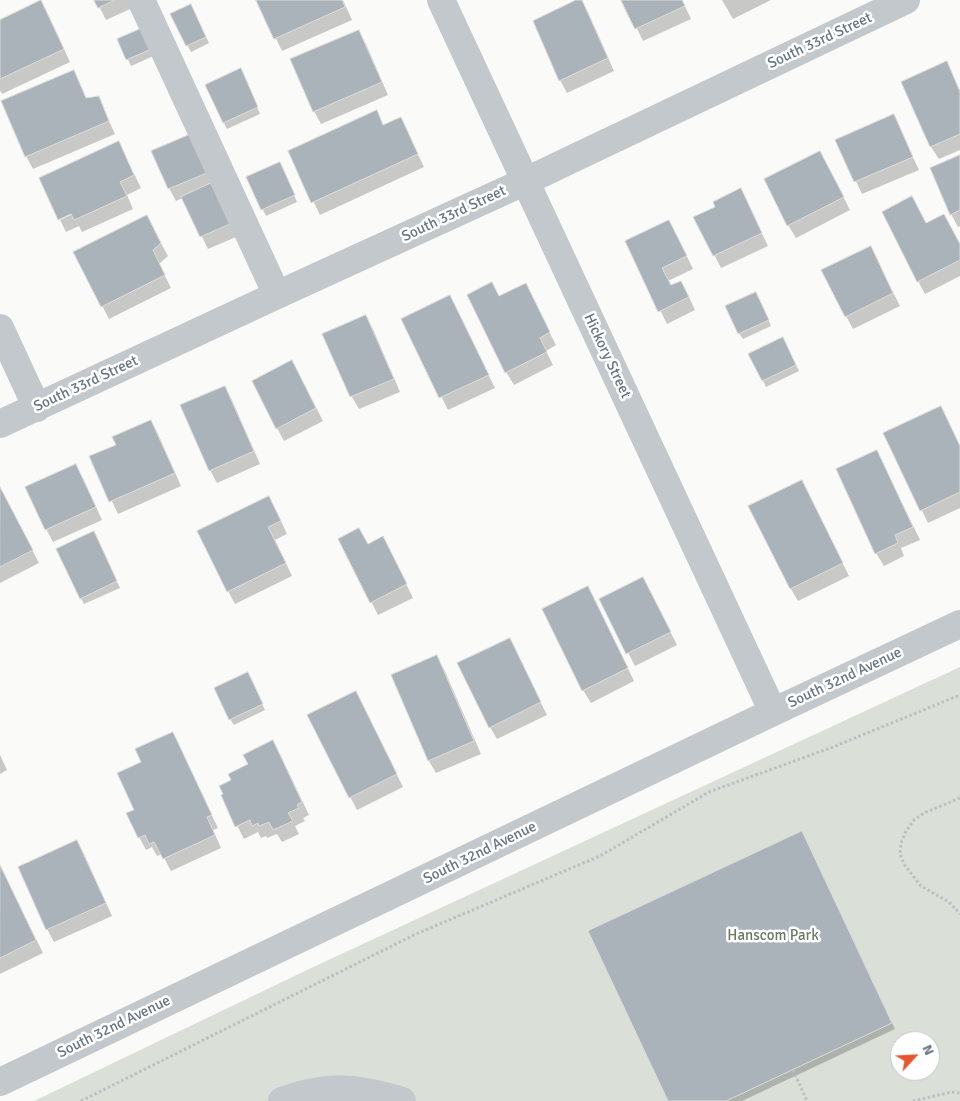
<!DOCTYPE html>
<style>
body{margin:0}
#map{position:relative;width:960px;height:1101px;overflow:hidden;background:#fafaf8;font-family:Signika,sans-serif}
canvas{display:block}
.north{position:absolute;left:890px;top:1031px;width:50px;height:50px;box-sizing:border-box;background:#fff;border:1px solid #c1c8cd;border-radius:50%;rotate:65deg;font-size:14px;font-weight:700;line-height:20px;text-align:center;color:#657683}
.north::after{content:'';display:block;margin:auto;width:18px;height:22px;background:#e4572e;clip-path:polygon(50% 0,100% 100%,50% 72%,0 100%)}
</style>
<div id="map">
<canvas width="960" height="1101"></canvas>
<div class="north">N</div>
</div>
<script>
const ctx = document.querySelector('canvas').getContext('2d');
ctx.lineJoin = 'round';
function fillPath(path, color) {
  ctx.fillStyle = color;
  ctx.fill(path, 'evenodd');
}
function trace(path, color, width, dash) {
  ctx.strokeStyle = color;
  ctx.lineWidth = width;
  ctx.lineCap = dash ? 'butt' : 'round';
  ctx.setLineDash(dash || []);
  ctx.stroke(path);
}
function drawText(font, color, halo, rows, align = 'center') {
  ctx.font = font + ' Signika,sans-serif';
  ctx.lineWidth = 5;
  ctx.setLineDash([]);
  ctx.textBaseline = 'middle';
  ctx.strokeStyle = halo;
  ctx.fillStyle = color;
  for (const [text, x, y, turn = 0] of rows) {
    ctx.save();
    ctx.translate(x, y);
    ctx.rotate((+turn || 0) * Math.PI / 180);
    ctx.textAlign = isNaN(turn) ? turn : align;
    if (halo) ctx.strokeText(text, 0, 0);
    ctx.fillText(text, 0, 0);
    ctx.restore();
  }
}
const green = new Path2D(`
 M 960,667 L 960,1101 L 34,1101 L 309,969 ZM 900,1041 L 930,1041 L 930,1071 L 900,1071 Z`);
const shadow = new Path2D(`
 M 96,0 L 135,0 L 137,6 L 106,20 Z
 M 257,0 L 343,0 L 352,20 L 282,51 Z
 M 579,0 L 588,12 L 614,71 L 567,93 L 560,80 Z
 M 623,0 L 682,0 L 691,19 L 643,41 Z
 M 722,0 L 771,0 L 733,19 Z
 M 194,12 L 209,43 L 191,52 L 172,15 Z
 M 48,14 L 70,62 L 2,94 L 0,90 L 0,21 Z
 M 146,28 L 158,54 L 131,66 L 119,40 Z
 M 359,32 L 366,44 L 388,95 L 321,124 L 314,111 Z
 M 946,63 L 960,90 L 960,150 L 939,159 L 931,147 L 903,82 Z
 M 74,72 L 87,99 L 98,98 L 115,134 L 33,169 L 26,156 Z
 M 243,76 L 260,114 L 227,129 L 224,123 Z
 M 376,112 L 384,126 L 400,118 L 424,167 L 320,215 L 289,152 Z
 M 893,116 L 919,170 L 862,194 L 837,141 Z
 M 190,136 L 243,234 L 208,249 L 183,198 L 176,201 L 169,188 Z
 M 119,143 L 141,188 L 127,195 L 133,209 L 82,232 L 79,226 L 66,232 L 60,220 L 77,212 Z
 M 960,156 L 960,226 L 958,227 L 951,214 Z
 M 827,165 L 850,210 L 796,238 L 788,225 Z
 M 283,169 L 297,202 L 266,216 L 248,178 Z
 M 747,203 L 768,246 L 721,268 L 695,217 Z
 M 926,224 L 960,245 L 960,276 L 925,294 L 918,281 Z
 M 154,230 L 168,256 L 159,264 L 171,288 L 109,319 L 75,253 Z
 M 676,234 L 693,269 L 668,281 L 671,287 L 688,295 L 695,310 L 667,324 L 627,242 Z
 M 870,247 L 900,306 L 853,329 L 846,316 Z
 M 450,297 L 495,388 L 448,410 L 403,319 Z
 M 500,297 L 532,298 L 556,345 L 546,351 L 553,365 L 514,385 L 506,372 Z
 M 759,299 L 771,326 L 743,339 L 739,333 Z
 M 365,316 L 373,329 L 400,392 L 359,409 L 352,397 L 324,335 Z
 M 786,344 L 799,371 L 766,387 L 750,354 Z
 M 299,374 L 323,421 L 284,441 L 277,428 Z
 M 225,387 L 232,400 L 260,464 L 217,483 L 210,470 Z
 M 940,407 L 960,446 L 960,508 L 928,523 L 885,434 Z
 M 151,421 L 158,434 L 181,486 L 118,514 L 91,457 L 117,445 Z
 M 877,451 L 920,540 L 901,548 L 904,556 L 884,566 L 876,553 Z
 M 83,478 L 102,520 L 53,542 L 46,529 Z
 M 0,489 L 39,563 L 0,583 Z
 M 808,494 L 849,576 L 798,601 L 791,589 Z
 M 276,510 L 287,534 L 275,540 L 292,576 L 235,604 L 228,591 Z
 M 97,539 L 120,588 L 84,604 L 81,598 Z
 M 340,540 L 390,551 L 413,598 L 378,615 Z
 M 643,578 L 677,645 L 635,666 L 601,600 Z
 M 595,600 L 634,681 L 591,703 L 583,690 Z
 M 509,639 L 547,715 L 497,739 L 490,727 Z
 M 437,657 L 444,669 L 481,754 L 436,773 L 429,761 L 392,676 Z
 M 251,680 L 265,710 L 234,725 L 230,719 Z
 M 363,705 L 403,787 L 357,810 L 309,716 Z
 M 179,746 L 218,828 L 213,830 L 221,848 L 171,871 L 162,854 L 157,856 L 152,847 L 146,850 L 139,837 L 135,810 Z
 M 280,754 L 309,815 L 303,818 L 305,821 L 295,826 L 299,834 L 282,842 L 277,834 L 267,838 L 266,836 L 261,838 L 258,832 L 244,839 L 222,796 Z
 M 0,755 L 7,770 L 0,774 Z
 M 805,838 L 895,1029 L 742,1101 L 669,1101 Z
 M 77,841 L 84,854 L 112,916 L 54,942 L 47,929 Z
 M 0,866 L 43,953 L 0,974 Z`);
const building = new Path2D(`
 M 41,0 L 64,49 L 0,79 L 0,20 Z
 M 94,0 L 115,0 L 98,8 Z
 M 256,0 L 342,0 L 345,7 L 274,39 Z
 M 576,0 L 582,0 L 608,58 L 559,81 L 533,21 Z
 M 621,0 L 682,0 L 685,6 L 635,29 Z
 M 191,4 L 206,37 L 186,46 L 170,14 Z
 M 147,26 L 156,47 L 126,60 L 117,39 Z
 M 359,30 L 382,82 L 313,112 L 290,59 Z
 M 947,61 L 960,92 L 960,134 L 930,147 L 901,82 Z
 M 241,68 L 258,107 L 223,123 L 205,85 Z
 M 74,70 L 86,98 L 99,96 L 109,121 L 25,157 L 1,101 Z
 M 377,110 L 383,125 L 401,117 L 418,154 L 311,203 L 288,151 Z
 M 894,114 L 913,157 L 854,182 L 835,140 Z
 M 191,134 L 207,173 L 168,189 L 151,151 Z
 M 119,141 L 134,175 L 120,182 L 127,196 L 74,220 L 71,214 L 58,220 L 39,178 Z
 M 820,151 L 844,197 L 787,226 L 764,179 Z
 M 960,155 L 960,210 L 950,215 L 930,168 Z
 M 280,162 L 295,195 L 261,210 L 246,177 Z
 M 218,180 L 237,221 L 200,237 L 181,197 Z
 M 741,188 L 762,233 L 713,256 L 693,217 L 715,207 L 713,202 Z
 M 912,196 L 926,223 L 944,214 L 960,244 L 960,260 L 917,282 L 882,212 Z
 M 147,215 L 161,243 L 153,250 L 165,275 L 101,307 L 73,252 Z
 M 669,220 L 687,256 L 662,268 L 671,285 L 681,281 L 689,297 L 658,312 L 625,241 Z
 M 871,246 L 893,293 L 845,317 L 821,270 Z
 M 492,282 L 499,296 L 526,283 L 550,332 L 540,338 L 547,352 L 505,373 L 467,295 Z
 M 756,292 L 769,320 L 738,334 L 725,306 Z
 M 450,295 L 489,375 L 439,398 L 401,319 Z
 M 366,315 L 394,379 L 350,397 L 322,334 Z
 M 783,337 L 796,365 L 762,381 L 748,354 Z
 M 292,360 L 316,408 L 276,429 L 252,381 Z
 M 225,386 L 254,451 L 209,471 L 180,405 Z
 M 941,406 L 960,446 L 960,492 L 920,511 L 883,433 Z
 M 151,420 L 175,473 L 109,502 L 89,456 L 116,445 L 112,437 Z
 M 877,450 L 913,527 L 895,535 L 898,543 L 875,554 L 836,469 Z
 M 76,464 L 96,507 L 45,530 L 25,487 Z
 M 802,480 L 843,563 L 790,589 L 748,506 Z
 M 0,487 L 33,550 L 0,567 Z
 M 269,496 L 281,521 L 268,527 L 286,563 L 227,592 L 197,531 Z
 M 359,528 L 368,544 L 383,536 L 407,584 L 370,603 L 338,539 Z
 M 94,531 L 117,581 L 80,599 L 56,549 Z
 M 643,577 L 671,632 L 626,654 L 599,599 Z
 M 588,586 L 628,668 L 582,691 L 542,609 Z
 M 510,638 L 541,702 L 489,728 L 457,663 Z
 M 437,655 L 474,741 L 428,761 L 391,675 Z
 M 248,672 L 263,704 L 229,720 L 214,688 Z
 M 356,691 L 397,774 L 349,798 L 307,715 Z
 M 173,732 L 212,815 L 207,817 L 215,835 L 163,859 L 154,842 L 149,844 L 145,835 L 138,838 L 126,813 L 134,810 L 117,773 L 141,762 L 135,749 Z
 M 273,740 L 302,802 L 297,805 L 299,808 L 288,813 L 293,821 L 273,830 L 269,822 L 259,826 L 258,823 L 252,826 L 250,820 L 235,827 L 221,795 L 223,794 L 219,786 L 231,780 L 228,774 L 248,764 L 243,755 Z
 M 802,831 L 892,1023 L 726,1101 L 668,1101 L 588,931 Z
 M 77,840 L 106,903 L 46,930 L 18,867 Z
 M 0,865 L 36,940 L 0,958 Z`);
const path = new Path2D(`
 M 960,798 L 924,813 L 914,820 L 906,831 L 901,843 L 900,854 L 904,864 L 921,886 L 949,902 L 960,914
 M 793,1070 L 807,1101
 M 81,1101 L 416,934 L 600,856 L 709,792 L 833,747 L 960,695
 M 913,1101 L 952,1092 L 960,1093`);
const minor = new Path2D(`
 M 141,0 L 277,295
 M 441,0 L 773,712
 M 0,328 L 37,408
 M 0,424 L 277,295 L 526,181 L 906,0
 M 0,1082 L 773,712 L 960,624
 M 282,1101 C 296,1096 312,1091 328,1090 C 352,1087 379,1094 402,1101`);
const streetNames = [
 ["South 33rd Street",820,41,-25],
 ["South 33rd Street",454,214,-25],
 ["Hickory Street",607,356,65],
 ["South 33rd Street",86,384,-25],
 ["South 32nd Avenue",845,678,-25],
 ["South 32nd Avenue",480,853,-26],
 ["South 32nd Avenue",114,1027,-26]
];
const parkNames = [
 ["Hanscom Park",773,936]
];
fillPath(green, '#dadfd7');
fillPath(shadow, '#0003');
fillPath(building, '#aab3b9');
trace(building, '#dcdcda', 1);
trace(path, '#bbbfc2', 3, [2.5, 2.5]);
trace(minor, '#c3c8cc', 28);
drawText('15px', '#657683', '#fff', streetNames);
drawText('15px', '#687a64', '#fff', parkNames);
</script>
